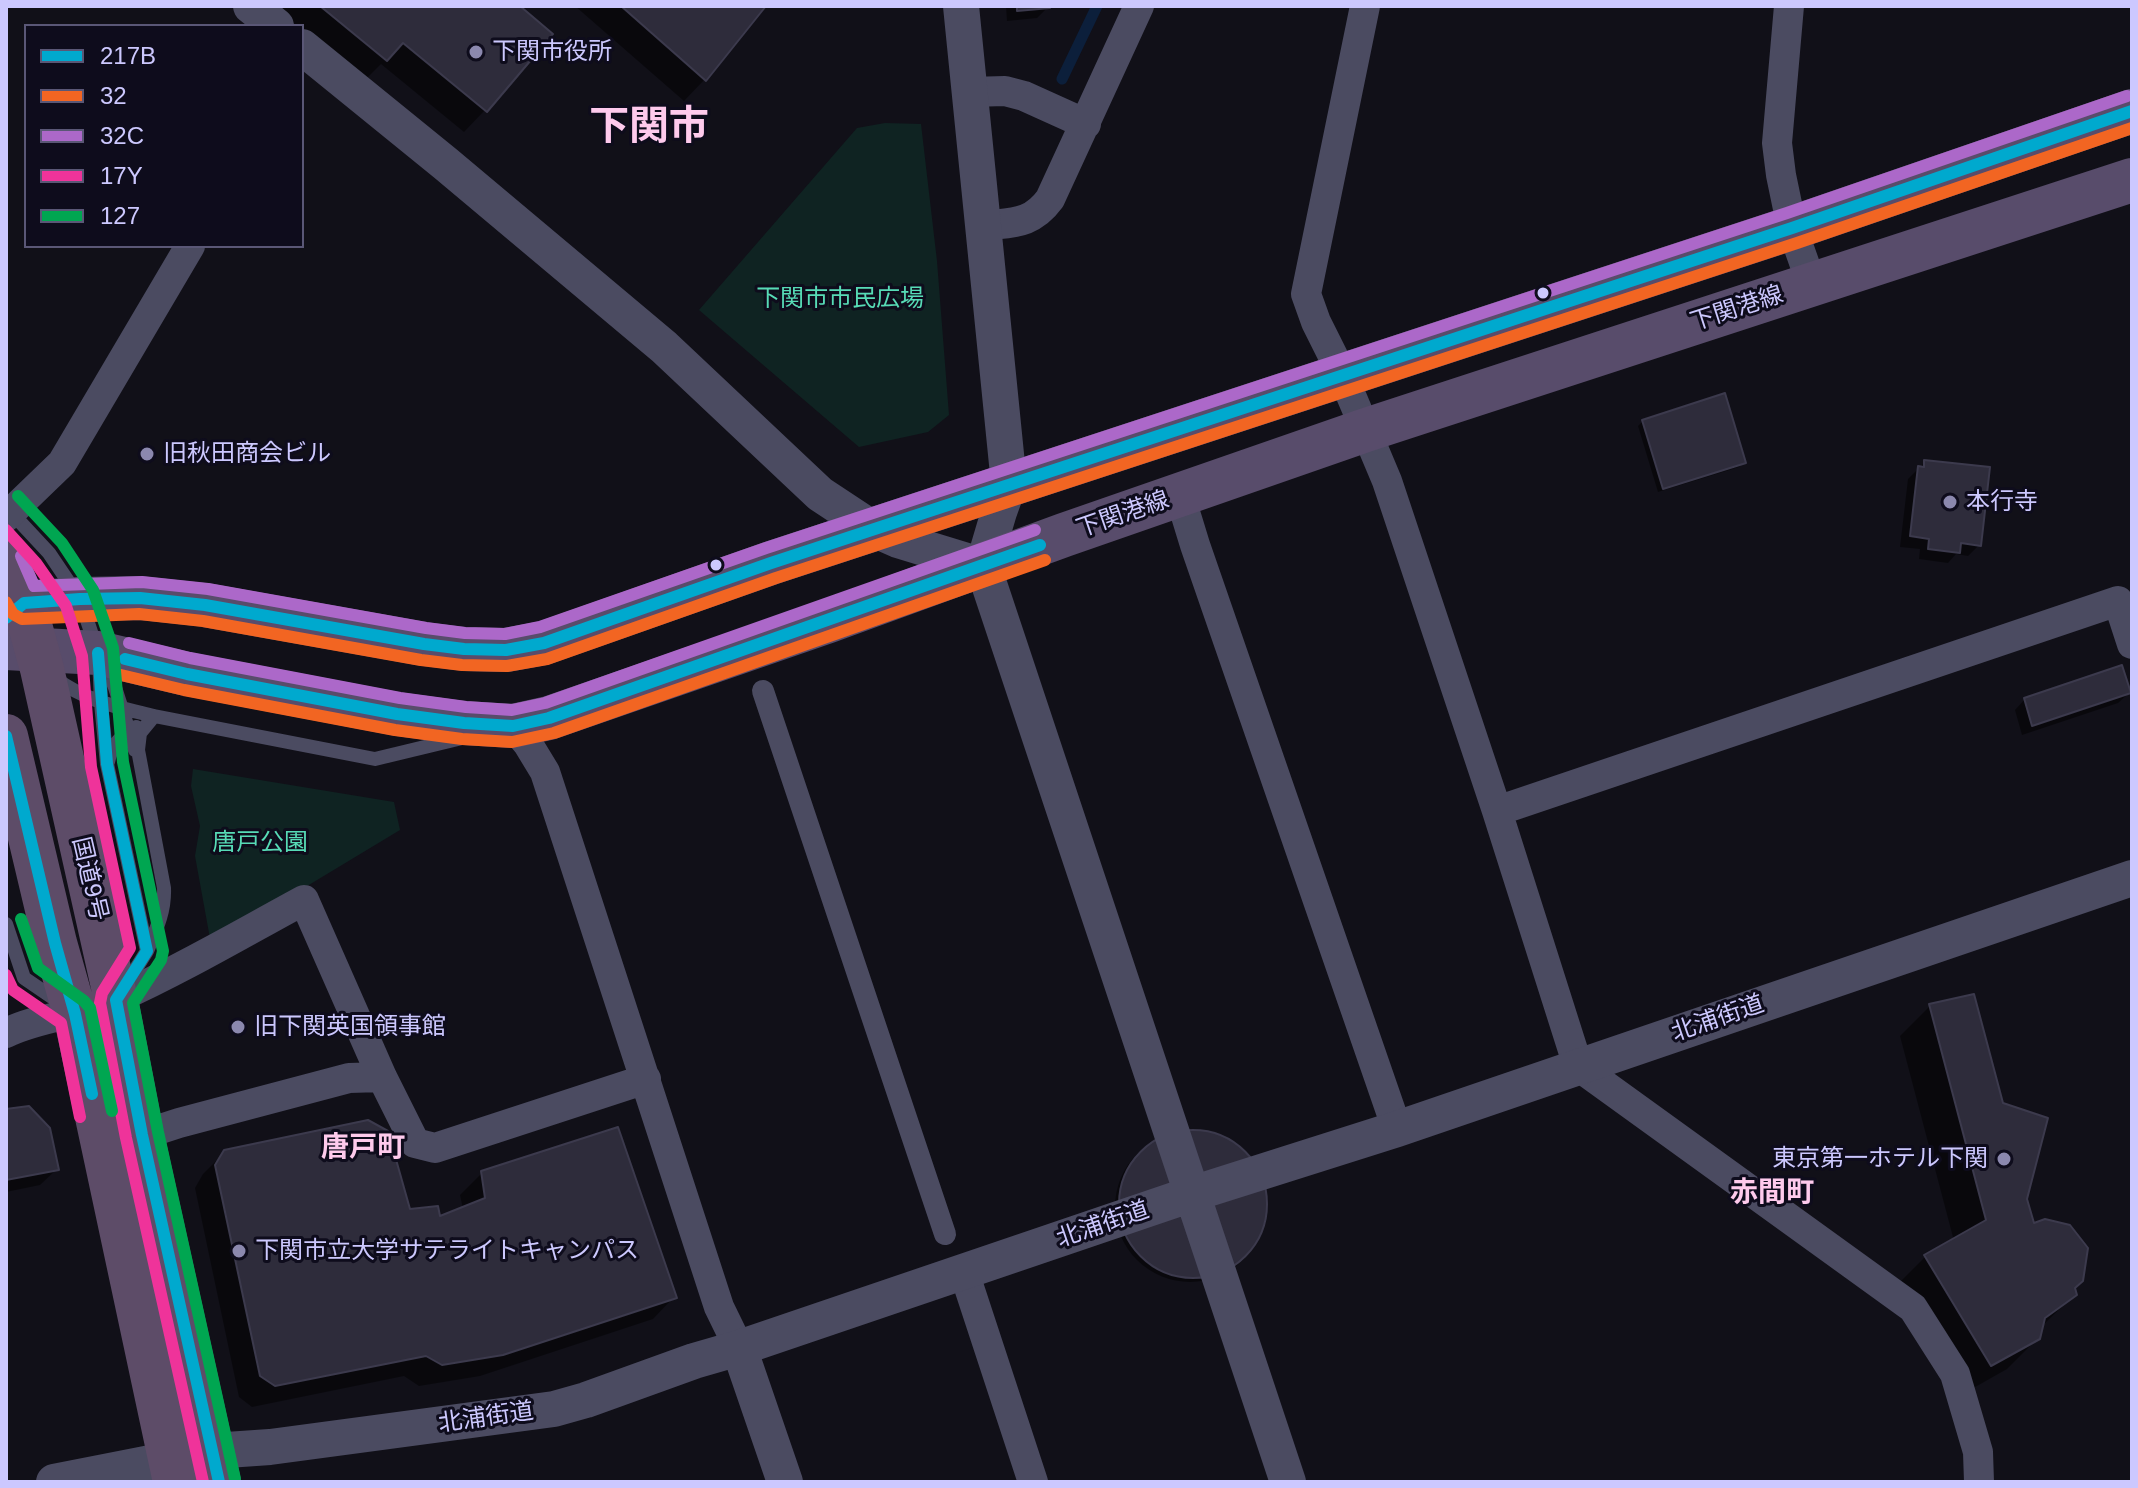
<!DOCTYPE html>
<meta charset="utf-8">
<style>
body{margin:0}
#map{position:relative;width:2138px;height:1488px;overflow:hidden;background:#111018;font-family:Helvetica,sans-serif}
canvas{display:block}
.frame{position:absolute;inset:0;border:8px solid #ccc8fe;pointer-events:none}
.legend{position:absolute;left:24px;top:24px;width:280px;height:224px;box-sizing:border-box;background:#0e0c1c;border:2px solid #5a5776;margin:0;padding:10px 14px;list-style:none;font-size:24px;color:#ccc8fe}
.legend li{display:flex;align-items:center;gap:16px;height:40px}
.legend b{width:40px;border:2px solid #5a5776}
</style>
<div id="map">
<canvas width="2138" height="1488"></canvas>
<div class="frame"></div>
<ul class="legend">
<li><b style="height:10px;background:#00a9ce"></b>217B</li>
<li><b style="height:10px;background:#f26522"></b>32</li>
<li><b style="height:10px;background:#ac68c9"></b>32C</li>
<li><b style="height:10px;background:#ef339a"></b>17Y</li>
<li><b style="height:10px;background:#00a651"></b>127</li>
</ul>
</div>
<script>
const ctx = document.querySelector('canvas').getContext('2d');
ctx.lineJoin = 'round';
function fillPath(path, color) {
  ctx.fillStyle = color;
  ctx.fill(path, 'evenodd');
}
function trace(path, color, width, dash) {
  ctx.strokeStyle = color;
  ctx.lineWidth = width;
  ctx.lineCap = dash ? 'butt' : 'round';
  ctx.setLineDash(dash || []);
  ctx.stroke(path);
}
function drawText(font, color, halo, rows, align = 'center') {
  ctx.font = font + ' Helvetica,"Noto Sans JP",sans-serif';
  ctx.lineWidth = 6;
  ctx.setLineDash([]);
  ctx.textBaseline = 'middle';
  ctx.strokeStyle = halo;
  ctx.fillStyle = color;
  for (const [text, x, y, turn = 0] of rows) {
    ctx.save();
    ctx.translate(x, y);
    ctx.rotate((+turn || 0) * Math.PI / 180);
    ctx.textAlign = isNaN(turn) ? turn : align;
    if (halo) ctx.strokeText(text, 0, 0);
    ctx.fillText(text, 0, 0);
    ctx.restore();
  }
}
const green = new Path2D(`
 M 885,123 L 921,124 L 937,261 L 949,415 L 928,432 L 859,447 L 699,310 L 857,128 Z
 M 193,769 L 394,802 L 400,830 L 211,944 L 195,856 L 200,826 L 191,786 Z`);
const shadow = new Path2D(`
 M 273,6 L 517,6 L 485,110 L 464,132 L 381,64 L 364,81 L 302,30 L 302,26 L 297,26 Z
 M 575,6 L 763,6 L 705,79 L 684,101 Z
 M 1006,6 L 1048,6 L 1048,7 L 1037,18 L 1007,21 Z
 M 1643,421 L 1744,462 L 1739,467 L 1658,492 L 1638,426 Z
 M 1925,462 L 1979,545 L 1968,556 L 1956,554 L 1948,563 L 1919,559 L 1920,549 L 1900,547 L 1908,479 Z
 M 2129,693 L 2118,703 L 2022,735 L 2015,710 L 2025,699 Z
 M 1930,1006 L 2025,1199 L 2033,1226 L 2075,1294 L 2041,1327 L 2038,1338 L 2007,1369 L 1961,1395 L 1895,1287 L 1925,1257 L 1954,1241 L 1900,1036 Z
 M 6,1111 L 57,1169 L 40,1185 L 6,1192 Z
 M1115 1207a75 75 0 1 1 150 0a75 75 0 1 1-150 0Z
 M 225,1152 L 438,1219 L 463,1209 L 460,1195 L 482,1173 L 674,1297 L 653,1319 L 480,1376 L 419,1386 L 404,1376 L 252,1407 L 239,1397 L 195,1188 L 203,1174 Z`);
const stream = new Path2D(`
 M 1062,79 L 1097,6`);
const building = new Path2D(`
 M 320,6 L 520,6 L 553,34 L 487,112 L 403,43 L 387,61 Z
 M 621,6 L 766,6 L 706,81 Z
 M 1017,6 L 1050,6 L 1050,8 L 1017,11 Z
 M 1725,393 L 1746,463 L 1663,489 L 1642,420 Z
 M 1924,460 L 1990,467 L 1981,546 L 1961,543 L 1960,553 L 1928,549 L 1929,539 L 1910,536 L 1918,466 L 1924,467 Z
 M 2122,665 L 2131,693 L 2032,726 L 2024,698 Z
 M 1974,994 L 2003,1103 L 2048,1118 L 2027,1199 L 2034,1223 L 2045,1219 L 2070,1225 L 2088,1248 L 2083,1281 L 2075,1288 L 2077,1295 L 2045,1318 L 2040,1339 L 1991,1366 L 1924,1255 L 1986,1220 L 1929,1004 Z
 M 29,1106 L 50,1128 L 59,1170 L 6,1180 L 6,1109 Z
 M 368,1120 L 388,1131 L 410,1209 L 438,1206 L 440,1216 L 485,1198 L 481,1171 L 618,1127 L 677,1298 L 503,1355 L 442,1365 L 426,1356 L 275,1386 L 260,1376 L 215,1165 L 224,1150 Z
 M1119 1204a74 74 0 1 1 148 0a74 74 0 1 1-148 0Z`);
const service = new Path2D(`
 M 9,510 L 49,553 L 80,599 L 98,653 L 111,675 L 135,750
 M 99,657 L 101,703 L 107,764 L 147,951 L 123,989
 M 55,678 C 85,701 118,707 154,716
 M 108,762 C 111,746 122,734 136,727
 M 6,924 L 24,978 L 62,1004
 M 147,951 C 156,930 165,912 164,888 L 138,750 L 140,733 L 154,716 L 375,759 L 462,738`);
const pedestrian = new Path2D(`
 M 763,691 L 945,1234`);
const minor = new Path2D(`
 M 1365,6 L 1306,294 L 1316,322 L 1342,374 L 1387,481 L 1497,811 L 1578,1066 L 1913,1308 L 1955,1374 L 1978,1452 L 1979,1482
 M 1789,6 L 1777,143 L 1781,175 L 1792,228 L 1812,285
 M 970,92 L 1005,91 L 1024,96 L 1086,124
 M 983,226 C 1012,222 1031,225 1050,199 L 1139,6
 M 1180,496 L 1195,545 L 1397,1129
 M 6,517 L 62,463 L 190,246
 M 513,726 L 528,744 L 545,772 L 719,1307 L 739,1348
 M 1497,811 L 2118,601 L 2132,644
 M 6,1033 C 41,1016 83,1015 118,998 C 182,969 243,933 304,900 L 382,1077 L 415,1143 L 435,1148 L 646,1079
 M 142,1135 L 179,1123 L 349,1078 L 382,1077
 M 964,1272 L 1033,1482`);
const tertiary = new Path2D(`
 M 251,6 L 276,26
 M 961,6 L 1009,484 L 999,512 L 983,566 L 1288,1482
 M 302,47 L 446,164 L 664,347 L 820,494 L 873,529 L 898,540 L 983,566
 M 739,1348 L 785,1482
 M 54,1482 L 212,1451 L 270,1447 L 554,1409 L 586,1400 L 694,1361 L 739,1348 L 1192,1194 L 1397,1129 L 2132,878`);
const primary = new Path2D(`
 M 6,618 L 24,603 L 80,599 L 140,598 L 205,605 L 424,644 L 464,649 L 506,650 L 544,643 L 771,563 L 1792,228 L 2132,111
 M 6,648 L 98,653 L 187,674 L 397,714 L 464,723 L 513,726 L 549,718 L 829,621 L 1064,535 L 1366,430 L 2132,180`);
const trunk = new Path2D(`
 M 6,562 L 24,603 L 42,669 L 116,1000 L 142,1135 L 219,1482
 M 6,736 L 55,943 L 75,1014 L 175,1482`);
const bus1 = new Path2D(`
 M 6,618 L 24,603 L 80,599 L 140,598 L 205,605 L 424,644 L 464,649 L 506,650 L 544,643 L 771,563 L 1792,228 L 2132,111
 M 98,653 L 107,764 L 147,951 L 116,1000 L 142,1135 L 219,1482
 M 125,659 L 187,674 L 397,714 L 464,723 L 513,726 L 549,718 L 1040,545
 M 6,736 L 55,943 L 75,1014 L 92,1094`);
const bus2 = new Path2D(`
 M 6,602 L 13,614 L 22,619 L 139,614 L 203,621 L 421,660 L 462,665 L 507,666 L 547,659 L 776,578 L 1797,243 L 2132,128
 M 121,675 L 184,690 L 395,730 L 462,739 L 512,742 L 554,733 L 1045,560`);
const bus3 = new Path2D(`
 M 21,556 L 34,586 L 142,582 L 208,589 L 426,628 L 465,633 L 505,634 L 540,627 L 766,548 L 1787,213 L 2127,96
 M 129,643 L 190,658 L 400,698 L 466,707 L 512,710 L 545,703 L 1035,530`);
const bus4 = new Path2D(`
 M 6,530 L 36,563 L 66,606 L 82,656 L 91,767 L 130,948 L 102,993 L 100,1003 L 126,1138 L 203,1482
 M 6,975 L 13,990 L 61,1023 L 80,1117`);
const bus5 = new Path2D(`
 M 18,496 L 62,543 L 93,590 L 113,648 L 123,762 L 163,951 L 161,960 L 133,1003 L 158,1132 L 235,1479
 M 21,919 L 38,968 L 84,1001 L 90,1008 L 112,1111`);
const markers = [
 [476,52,8,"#8b88ae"],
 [1543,293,7,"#ccc8fe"],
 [147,454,8,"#8b88ae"],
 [1950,502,8,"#8b88ae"],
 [716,565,7,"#ccc8fe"],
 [238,1027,8,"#8b88ae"],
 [2004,1159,8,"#8b88ae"],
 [239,1251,8,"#8b88ae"]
];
const poiNames = [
 ["下関市役所",492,52],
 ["旧秋田商会ビル",163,454],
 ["本行寺",1966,502],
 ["旧下関英国領事館",254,1027],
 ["東京第一ホテル下関",1988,1159,"right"],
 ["下関市立大学サテライトキャンパス",255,1251]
];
const parkNames = [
 ["下関市市民広場",840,299],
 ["唐戸公園",260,843]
];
const streetNames = [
 ["下関港線",1737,309,-18],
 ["下関港線",1123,515,-19],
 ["国道9号",89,879,77],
 ["北浦街道",1718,1019,-19],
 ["北浦街道",1103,1225,-19],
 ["北浦街道",486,1418,-8]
];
const quarterNames = [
 ["唐戸町",363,1148],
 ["赤間町",1772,1193]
];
const townNames = [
 ["下関市",649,128]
];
fillPath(green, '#0f2322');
fillPath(shadow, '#0007');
trace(stream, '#0c1f3b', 11);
fillPath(building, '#2e2c3b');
trace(building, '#3c3a4d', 2);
trace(service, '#4b4b61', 14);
trace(pedestrian, '#4b4b61', 22);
trace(minor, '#4b4b61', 30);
trace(tertiary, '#4b4b61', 36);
trace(primary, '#584c6b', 44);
trace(trunk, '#5d4c68', 44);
trace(bus1, '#00a9ce', 12);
trace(bus2, '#f26522', 12);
trace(bus3, '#ac68c9', 12);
trace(bus4, '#ef339a', 12);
trace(bus5, '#00a651', 12);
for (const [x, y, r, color] of markers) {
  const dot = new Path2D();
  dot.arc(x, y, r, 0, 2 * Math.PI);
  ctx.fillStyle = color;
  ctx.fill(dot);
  trace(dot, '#0e0c1c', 3);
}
drawText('24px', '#ccc8fe', '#0e0c1c', poiNames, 'left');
drawText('24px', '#57dbb6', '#0e0c1c', parkNames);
drawText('24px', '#ccc8fe', '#0e0c1c', streetNames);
drawText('bold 28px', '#fecaec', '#0e0c1c', quarterNames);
drawText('bold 40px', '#fecaec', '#0e0c1c', townNames);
</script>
